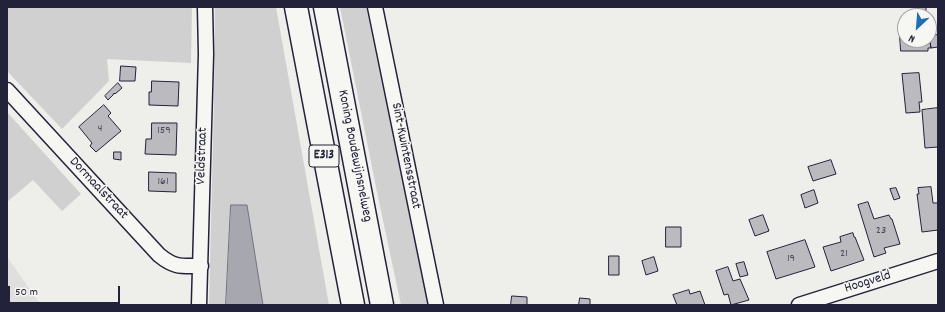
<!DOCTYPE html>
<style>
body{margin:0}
#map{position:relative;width:945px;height:312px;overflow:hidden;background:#eeeeeb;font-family:Dekko,sans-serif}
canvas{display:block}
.frame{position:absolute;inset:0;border:8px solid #22223b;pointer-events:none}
.north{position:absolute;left:897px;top:8px;width:40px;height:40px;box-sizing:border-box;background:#f6f6f2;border:1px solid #a1a1a9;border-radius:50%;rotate:206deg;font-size:11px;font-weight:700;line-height:16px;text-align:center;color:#22223b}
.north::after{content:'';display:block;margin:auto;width:14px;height:18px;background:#1f6fb2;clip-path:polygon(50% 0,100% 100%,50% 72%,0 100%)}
.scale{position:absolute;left:8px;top:286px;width:112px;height:18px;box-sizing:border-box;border:2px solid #22223b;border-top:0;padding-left:5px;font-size:12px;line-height:14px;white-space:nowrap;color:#22223b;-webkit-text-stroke:3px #f6f6f2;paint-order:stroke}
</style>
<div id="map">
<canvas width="945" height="312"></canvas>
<div class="frame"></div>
<div class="north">N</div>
<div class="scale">50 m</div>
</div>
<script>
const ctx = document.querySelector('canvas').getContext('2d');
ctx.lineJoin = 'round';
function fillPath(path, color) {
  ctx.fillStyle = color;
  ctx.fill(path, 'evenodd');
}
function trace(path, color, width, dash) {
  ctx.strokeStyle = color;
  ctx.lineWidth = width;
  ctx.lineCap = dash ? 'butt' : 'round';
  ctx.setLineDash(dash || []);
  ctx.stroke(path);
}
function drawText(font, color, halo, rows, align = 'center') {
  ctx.font = font + ' Dekko,sans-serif';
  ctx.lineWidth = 3;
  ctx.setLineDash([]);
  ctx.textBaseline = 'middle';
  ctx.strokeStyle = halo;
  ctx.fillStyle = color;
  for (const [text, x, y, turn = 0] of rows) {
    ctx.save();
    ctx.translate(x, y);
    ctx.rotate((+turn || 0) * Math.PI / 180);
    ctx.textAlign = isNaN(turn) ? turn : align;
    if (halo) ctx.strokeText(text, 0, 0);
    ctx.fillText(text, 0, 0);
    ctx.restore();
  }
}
const built = new Path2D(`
 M 7,256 L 8,258 L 41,305 L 7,305 Z`);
const green = new Path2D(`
 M 7,7 L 192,7 L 191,63 L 107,59 L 109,81 L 62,129 L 7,71 Z
 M 215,7 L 276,7 L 329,305 L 263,305 L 247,205 L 231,206 L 226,305 L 209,305 L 214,103 Z
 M 340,7 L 366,7 L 428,305 L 401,305 L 378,197 Z
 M 7,112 L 81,194 L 62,211 L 33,180 L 7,202 Z`);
const water = new Path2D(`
 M 231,205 L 247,205 L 263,305 L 226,305 Z`);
const building = new Path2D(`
 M 919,7 L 926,7 L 926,16 L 919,16 Z
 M 938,35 L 938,47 L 931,48 L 929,36 Z
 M 900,36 L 905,36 L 905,40 L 929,40 L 929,36 L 931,48 L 928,48 L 928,51 L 901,51 Z
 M 121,66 L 136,67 L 135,81 L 120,81 Z
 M 919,73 L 922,102 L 919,102 L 920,112 L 906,113 L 902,74 Z
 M 152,81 L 179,82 L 178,106 L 149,105 L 149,92 L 151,92 Z
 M 118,83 L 122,88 L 115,94 L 114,93 L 113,95 L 108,100 L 105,96 Z
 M 104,105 L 111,113 L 108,116 L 121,131 L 96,152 L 90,146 L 92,143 L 79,127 Z
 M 938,108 L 938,147 L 925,148 L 922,110 Z
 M 152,123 L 177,123 L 176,155 L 145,154 L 146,139 L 151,139 Z
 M 114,152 L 121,152 L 121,160 L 114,159 Z
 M 831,160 L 836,174 L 813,181 L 808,167 Z
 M 149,172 L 176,173 L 176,192 L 149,191 Z
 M 931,187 L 933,203 L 938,203 L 938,230 L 922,232 L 917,194 L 919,194 L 918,188 Z
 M 896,188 L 900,198 L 894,200 L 890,189 Z
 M 814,190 L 818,203 L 805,208 L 801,195 Z
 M 868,202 L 874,219 L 889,215 L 891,219 L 892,219 L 900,244 L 884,248 L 886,253 L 874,257 L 858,205 Z
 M 763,215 L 769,231 L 755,236 L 749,220 Z
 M 666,227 L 681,227 L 681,247 L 666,247 Z
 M 853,233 L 854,237 L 855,237 L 864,260 L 831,271 L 823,247 L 841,242 L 840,237 Z
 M 805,240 L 815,267 L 776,279 L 767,252 Z
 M 609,256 L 619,256 L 619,275 L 609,275 Z
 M 654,257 L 658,271 L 646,275 L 642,261 Z
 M 744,262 L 748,275 L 740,277 L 736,264 Z
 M 728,267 L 733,281 L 740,279 L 749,300 L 731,305 L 728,294 L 724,295 L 716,271 Z
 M 689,290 L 690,294 L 700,291 L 705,305 L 677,305 L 673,295 Z
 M 512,296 L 527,297 L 527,305 L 511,305 Z
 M 580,298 L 590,299 L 590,305 L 579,305 Z`);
const street = new Path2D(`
 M 375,7 L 436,305
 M 7,90 L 159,255 C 175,268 181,266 201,266
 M 199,305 L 206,54 L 205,7
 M 799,305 L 938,261`);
const highway = new Path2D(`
 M 296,7 L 353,305
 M 325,7 L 382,305`);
const numberNames = [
 ["4",100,129],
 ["159",164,131],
 ["161",163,182],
 ["23",881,231],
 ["21",844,254],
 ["19",791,259]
];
const shields = [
 [324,156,30]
];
const shieldNames = [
 ["E313",324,156]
];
const streetNames = [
 ["Veldstraat",203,156,-88],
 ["Koning Boudewijnsnelweg",354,156,79],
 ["Sint-Kwintensstraat",405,156,79],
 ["Dormaalstraat",98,189,47],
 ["Hoogveld",868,283,-17]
];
fillPath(built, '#dfdfde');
fillPath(green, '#d0d0d1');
fillPath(water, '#a7a7af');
trace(water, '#727281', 1);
fillPath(building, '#bbbbbf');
trace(building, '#22223b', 1);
trace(street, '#22223b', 17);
trace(highway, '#22223b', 25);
trace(street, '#f6f6f2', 14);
trace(highway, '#f6f6f2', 22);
drawText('12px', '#48485c', null, numberNames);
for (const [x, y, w] of shields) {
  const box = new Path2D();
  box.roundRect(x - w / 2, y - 11, w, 22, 3);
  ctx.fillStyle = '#f6f6f2';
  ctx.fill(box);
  trace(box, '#22223b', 1);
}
drawText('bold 13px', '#22223b', null, shieldNames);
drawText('14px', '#22223b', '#f6f6f2', streetNames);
</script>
